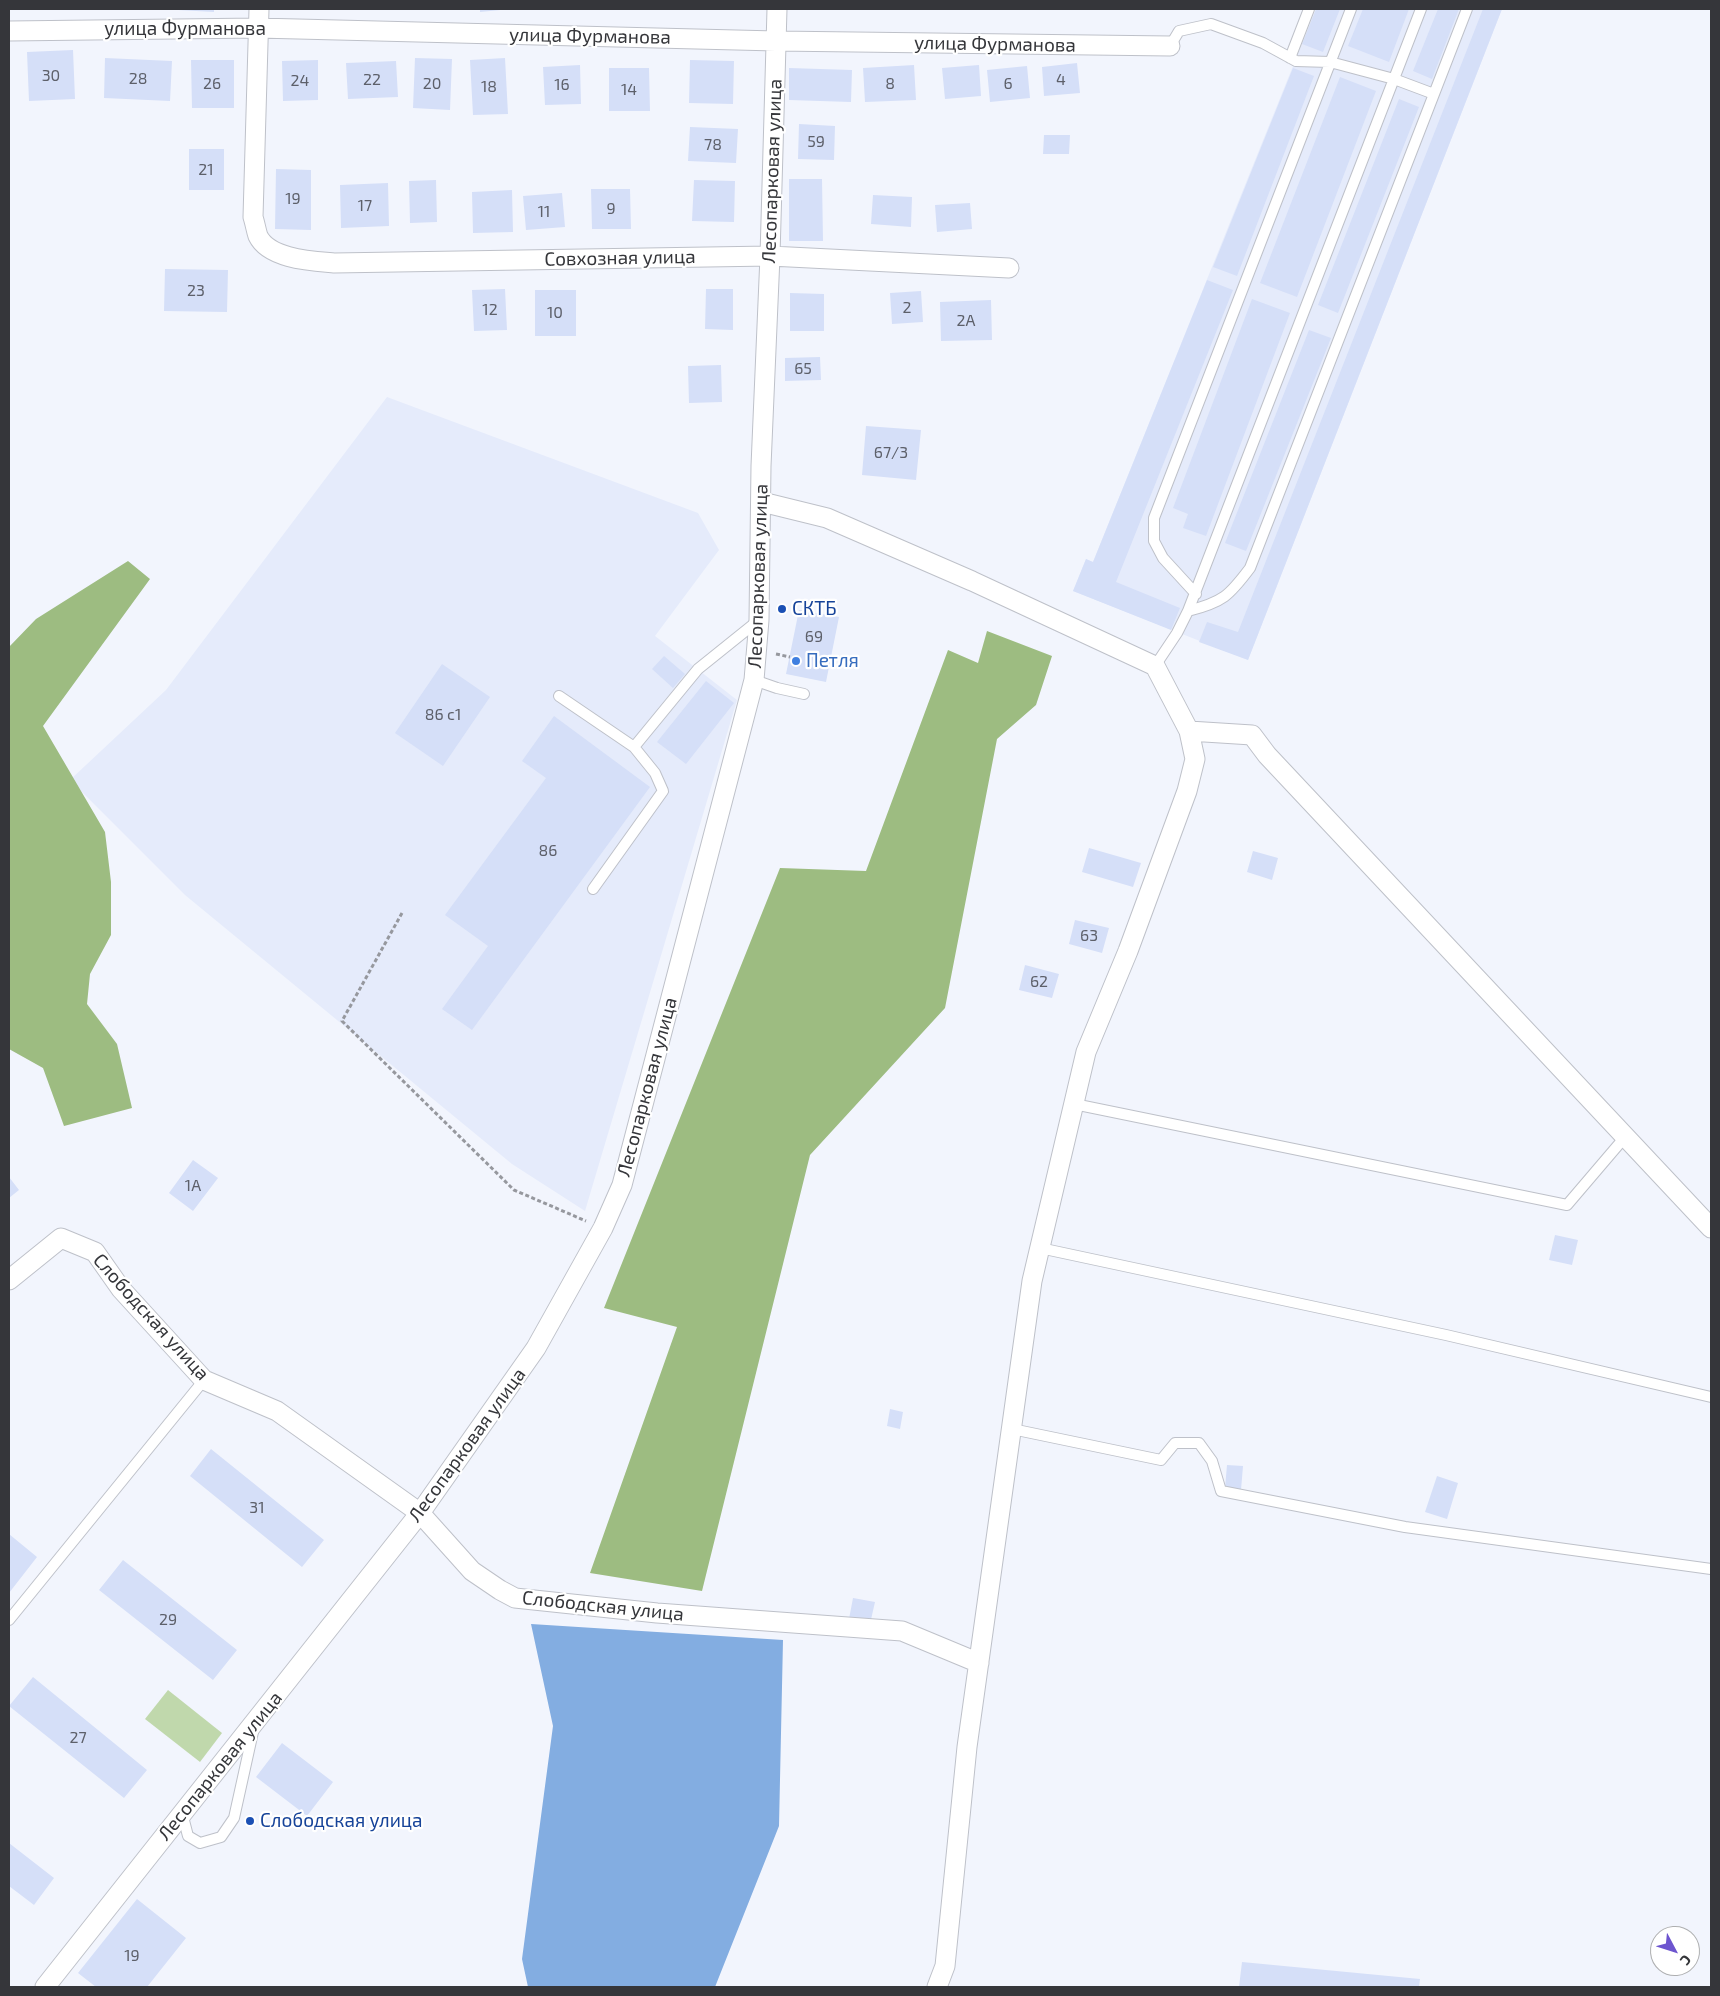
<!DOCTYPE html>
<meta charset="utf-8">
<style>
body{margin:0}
#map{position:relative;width:1720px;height:1996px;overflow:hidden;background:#f2f5fd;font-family:"Exo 2",sans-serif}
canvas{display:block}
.frame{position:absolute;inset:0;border:10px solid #35363a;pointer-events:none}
.north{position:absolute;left:1650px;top:1926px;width:50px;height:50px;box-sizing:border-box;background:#fff;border:1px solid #aeafb0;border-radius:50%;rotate:130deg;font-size:14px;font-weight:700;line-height:20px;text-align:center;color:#35363a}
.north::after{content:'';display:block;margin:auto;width:18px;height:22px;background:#6d55cf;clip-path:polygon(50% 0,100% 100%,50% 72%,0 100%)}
</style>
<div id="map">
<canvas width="1720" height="1996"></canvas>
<div class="frame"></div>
<div class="north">С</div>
</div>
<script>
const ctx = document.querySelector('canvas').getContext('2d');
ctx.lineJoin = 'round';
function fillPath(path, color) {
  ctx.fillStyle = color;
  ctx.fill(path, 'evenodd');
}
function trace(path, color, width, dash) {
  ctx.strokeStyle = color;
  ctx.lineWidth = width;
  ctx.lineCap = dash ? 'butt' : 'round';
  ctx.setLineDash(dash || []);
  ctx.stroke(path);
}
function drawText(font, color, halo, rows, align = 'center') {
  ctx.font = font + ' "Exo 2",sans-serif';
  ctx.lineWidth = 4.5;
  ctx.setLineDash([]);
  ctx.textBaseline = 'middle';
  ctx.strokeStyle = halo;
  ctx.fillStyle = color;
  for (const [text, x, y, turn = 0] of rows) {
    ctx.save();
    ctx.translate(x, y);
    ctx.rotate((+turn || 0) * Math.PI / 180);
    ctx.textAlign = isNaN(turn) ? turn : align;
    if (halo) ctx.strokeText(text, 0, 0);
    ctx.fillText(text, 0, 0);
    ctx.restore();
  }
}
const built = new Path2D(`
 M 1316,9 L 1502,9 L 1248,660 L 1073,591 L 1086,559 L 1093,562 Z
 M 387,397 L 698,513 L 719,550 L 655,636 L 737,700 L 585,1211 L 512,1164 L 185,895 L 70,780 L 166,690 Z`);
const green = new Path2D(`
 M 168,1690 L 222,1733 L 200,1762 L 145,1719 Z`);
const forest = new Path2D(`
 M 128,561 L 150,579 L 43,726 L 105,832 L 111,882 L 111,935 L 90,974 L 87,1004 L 117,1044 L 132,1108 L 64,1126 L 43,1068 L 9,1049 L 9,647 L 36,619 Z
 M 987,631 L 1052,656 L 1036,705 L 997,739 L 945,1008 L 810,1155 L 702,1591 L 590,1573 L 677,1327 L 604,1308 L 780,868 L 866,871 L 948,650 L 978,663 Z`);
const water = new Path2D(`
 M 531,1624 L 783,1640 L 779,1826 L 715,1987 L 528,1987 L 522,1959 L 553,1726 Z`);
const building = new Path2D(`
 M 178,9 L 214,9 L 214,12 L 178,10 Z
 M 480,9 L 500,9 L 500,10 L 480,12 Z
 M 1316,9 L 1340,9 L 1323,52 L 1302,44 Z
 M 1363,9 L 1409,9 L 1389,62 L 1348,46 Z
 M 1438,9 L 1459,9 L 1432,79 L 1413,71 Z
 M 1483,9 L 1502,9 L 1248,660 L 1199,642 L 1207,622 L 1238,632 Z
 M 73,50 L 75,99 L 29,101 L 27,52 Z
 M 105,58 L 172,61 L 170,101 L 104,98 Z
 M 415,58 L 452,59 L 450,110 L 413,108 Z
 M 505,58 L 508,114 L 473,115 L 470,60 Z
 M 191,60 L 234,60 L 234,108 L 192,108 Z
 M 318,60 L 318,100 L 283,101 L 282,61 Z
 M 690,60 L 734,61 L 733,104 L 689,103 Z
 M 396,61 L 398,97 L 348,99 L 346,63 Z
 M 1077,63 L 1080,93 L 1044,96 L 1042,67 Z
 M 580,65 L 581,104 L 545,105 L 543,67 Z
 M 914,65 L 916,100 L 865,102 L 863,68 Z
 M 979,65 L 981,96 L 945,99 L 942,68 Z
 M 1027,66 L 1030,98 L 990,102 L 987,70 Z
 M 609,68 L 649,68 L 650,111 L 609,111 Z
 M 789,68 L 852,70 L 851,102 L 789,100 Z
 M 1293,68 L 1314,76 L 1237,276 L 1213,267 Z
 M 1340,77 L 1376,91 L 1297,297 L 1260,283 Z
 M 1399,99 L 1419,107 L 1338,313 L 1318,305 Z
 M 799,124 L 835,126 L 834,160 L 798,159 Z
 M 690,127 L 738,129 L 736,163 L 688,161 Z
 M 1044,135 L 1070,135 L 1069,154 L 1043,154 Z
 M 189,149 L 224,149 L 224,190 L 189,190 Z
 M 276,169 L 311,170 L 311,230 L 275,229 Z
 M 789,179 L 822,179 L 823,241 L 789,241 Z
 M 436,180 L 437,222 L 410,223 L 409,181 Z
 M 694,180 L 735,181 L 734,222 L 692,221 Z
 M 388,183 L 389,226 L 341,228 L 340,185 Z
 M 591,189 L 630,189 L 631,229 L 592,229 Z
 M 512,190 L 513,232 L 473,233 L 472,192 Z
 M 562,193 L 565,227 L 526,230 L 523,196 Z
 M 873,195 L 912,197 L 911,227 L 871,224 Z
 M 970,203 L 972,229 L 937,232 L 935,205 Z
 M 165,269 L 228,270 L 227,312 L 164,311 Z
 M 1207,280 L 1233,290 L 1116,582 L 1180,608 L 1171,630 L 1073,591 L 1086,559 L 1093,562 Z
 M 505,289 L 507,330 L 474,331 L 472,290 Z
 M 706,289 L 733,289 L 733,330 L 705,329 Z
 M 535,290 L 576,290 L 576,336 L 535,336 Z
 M 921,291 L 923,322 L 892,324 L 890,293 Z
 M 790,293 L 824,294 L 824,331 L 790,331 Z
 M 1252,299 L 1290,313 L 1206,536 L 1183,528 L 1188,514 L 1173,508 Z
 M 991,300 L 992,340 L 941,341 L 940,302 Z
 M 1309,330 L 1331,338 L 1246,551 L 1225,543 Z
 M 820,357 L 821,380 L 785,381 L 785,358 Z
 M 721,365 L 722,402 L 689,403 L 688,366 Z
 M 866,426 L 921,430 L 916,480 L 862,475 Z
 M 799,610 L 839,617 L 826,682 L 786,674 Z
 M 664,656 L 685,674 L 673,688 L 652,669 Z
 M 442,664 L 490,697 L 443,766 L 395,733 Z
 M 706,681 L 734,703 L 686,764 L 657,742 Z
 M 554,716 L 650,787 L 472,1030 L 442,1009 L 488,946 L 445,915 L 546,778 L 522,761 Z
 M 1089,848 L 1141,863 L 1133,887 L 1082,872 Z
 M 1253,851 L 1278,858 L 1272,880 L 1247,872 Z
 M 1075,920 L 1109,928 L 1102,953 L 1069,944 Z
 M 1025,965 L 1059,974 L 1052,998 L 1019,990 Z
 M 193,1160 L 218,1178 L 193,1211 L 169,1193 Z
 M 9,1177 L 19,1190 L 9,1198 Z
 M 1555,1235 L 1578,1240 L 1572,1265 L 1549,1260 Z
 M 890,1409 L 903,1412 L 900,1429 L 887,1426 Z
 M 211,1449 L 324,1540 L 302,1567 L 190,1476 Z
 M 1227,1465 L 1243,1466 L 1241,1490 L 1225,1488 Z
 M 1437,1476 L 1458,1483 L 1447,1519 L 1425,1512 Z
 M 9,1534 L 37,1557 L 9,1593 Z
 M 123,1560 L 237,1650 L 213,1680 L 99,1590 Z
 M 853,1598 L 875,1602 L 870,1624 L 849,1619 Z
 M 33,1677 L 147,1770 L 124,1798 L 9,1706 Z
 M 282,1743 L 333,1782 L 307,1816 L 256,1777 Z
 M 9,1843 L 54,1878 L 34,1905 L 9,1886 Z
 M 137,1899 L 186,1938 L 147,1987 L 96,1987 L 78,1973 Z
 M 1242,1962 L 1420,1979 L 1419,1987 L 1239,1987 Z`);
const path = new Path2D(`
 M 776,654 L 790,657
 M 402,913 L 342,1021 L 514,1190 L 586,1221`);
const service = new Path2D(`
 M 1170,46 L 1179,31 L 1211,24 L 1263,43 L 1296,61 L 1330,62 L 1394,79 L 1434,94
 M 1290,58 L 1309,9
 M 1196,594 L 1163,558 L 1154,541 L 1154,518 L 1351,9
 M 1188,611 L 1421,9
 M 1155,666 L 1177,633 L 1188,611 C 1223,602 1229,596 1250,568 L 1467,9
 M 754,680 L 777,688 L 804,694
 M 559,696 L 634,747 L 698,669 L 759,620
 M 593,889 L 663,791 L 655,773 L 634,747
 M 1074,1104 L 1567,1205 L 1625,1137
 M 1040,1248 L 1446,1335 L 1711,1397
 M 1012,1429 L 1161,1460 L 1175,1443 L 1199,1443 L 1212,1461 L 1221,1491 L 1405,1527 L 1711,1569
 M 9,1620 L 204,1380
 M 182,1813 L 188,1836 L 200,1843 L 221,1837 L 234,1818 L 253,1732`);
const minor = new Path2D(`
 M 259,9 L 253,217 C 255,223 256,230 258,236 C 269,259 312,261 334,263 L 770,256 L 1009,268
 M 9,31 L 258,28 L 776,41 L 1170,46
 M 762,502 L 827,518 L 972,581 L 1155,666 L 1189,731 L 1195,759 L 1187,791 L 1128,951 L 1086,1052 L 1032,1281 L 967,1747 L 945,1966 L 937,1987
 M 1189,731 L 1252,735 L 1267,755 L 1711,1228
 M 9,1280 L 61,1238 L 95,1252 L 121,1289 L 204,1380 L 277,1411 L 420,1513 L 472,1571 L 500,1590 L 515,1598 L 657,1613 L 902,1631 L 979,1663
 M 45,1987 L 420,1513 L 536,1348 L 603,1228 L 622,1185 L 754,680 L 759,620 L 761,466 L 770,256 L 777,9`);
const markers = [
 [782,609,5,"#1a4fb4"],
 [796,661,5,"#3f7fe0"],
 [250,1821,5,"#1a4fb4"]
];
const numberNames = [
 ["30",51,76],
 ["28",138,79],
 ["22",372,80],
 ["4",1061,80],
 ["24",300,81],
 ["26",212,84],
 ["20",432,84],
 ["8",890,84],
 ["6",1008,84],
 ["16",562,85],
 ["18",489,87],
 ["14",629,90],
 ["59",816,142],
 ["78",713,145],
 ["21",206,170],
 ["19",293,199],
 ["17",365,206],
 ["9",611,209],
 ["11",544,212],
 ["23",196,291],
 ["2",907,308],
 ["12",490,310],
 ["10",555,313],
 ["2А",966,321],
 ["65",803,369],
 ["67/3",891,453],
 ["69",814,637],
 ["86 с1",443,715],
 ["86",548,851],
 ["63",1089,936],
 ["62",1039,982],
 ["1А",193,1186],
 ["31",257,1508],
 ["29",168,1620],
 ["27",78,1738],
 ["19",132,1956]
];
const streetNames = [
 ["улица Фурманова",185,29],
 ["улица Фурманова",590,36,1],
 ["улица Фурманова",995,44,1],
 ["Лесопарковая улица",772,171,-88],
 ["Совхозная улица",620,258,-1],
 ["Лесопарковая улица",758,576,-88],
 ["Лесопарковая улица",647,1087,-75],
 ["Слободская улица",151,1317,48],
 ["Лесопарковая улица",467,1445,-54],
 ["Слободская улица",603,1606,6],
 ["Лесопарковая улица",220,1766,-51]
];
const transitNames = [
 ["СКТБ",792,609],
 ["Слободская улица",260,1821]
];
const shopNames = [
 ["Петля",806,661]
];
fillPath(built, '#e5ebfb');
fillPath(green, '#c0d8ac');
fillPath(forest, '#9dbc81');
fillPath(water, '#83ade1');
fillPath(building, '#d5dff8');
trace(service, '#bec1c9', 12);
trace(minor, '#bec1c9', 21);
trace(path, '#96989e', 3, [4, 2.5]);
trace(service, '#fff', 10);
trace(minor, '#fff', 19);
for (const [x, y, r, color] of markers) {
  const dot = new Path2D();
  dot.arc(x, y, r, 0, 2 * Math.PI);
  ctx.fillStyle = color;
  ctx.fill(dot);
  trace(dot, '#fff', 2);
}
drawText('16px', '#5d606a', null, numberNames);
drawText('19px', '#35363a', '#fff', streetNames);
drawText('19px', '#164399', '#fff', transitNames, 'left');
drawText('19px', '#366cbe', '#fff', shopNames, 'left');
</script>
